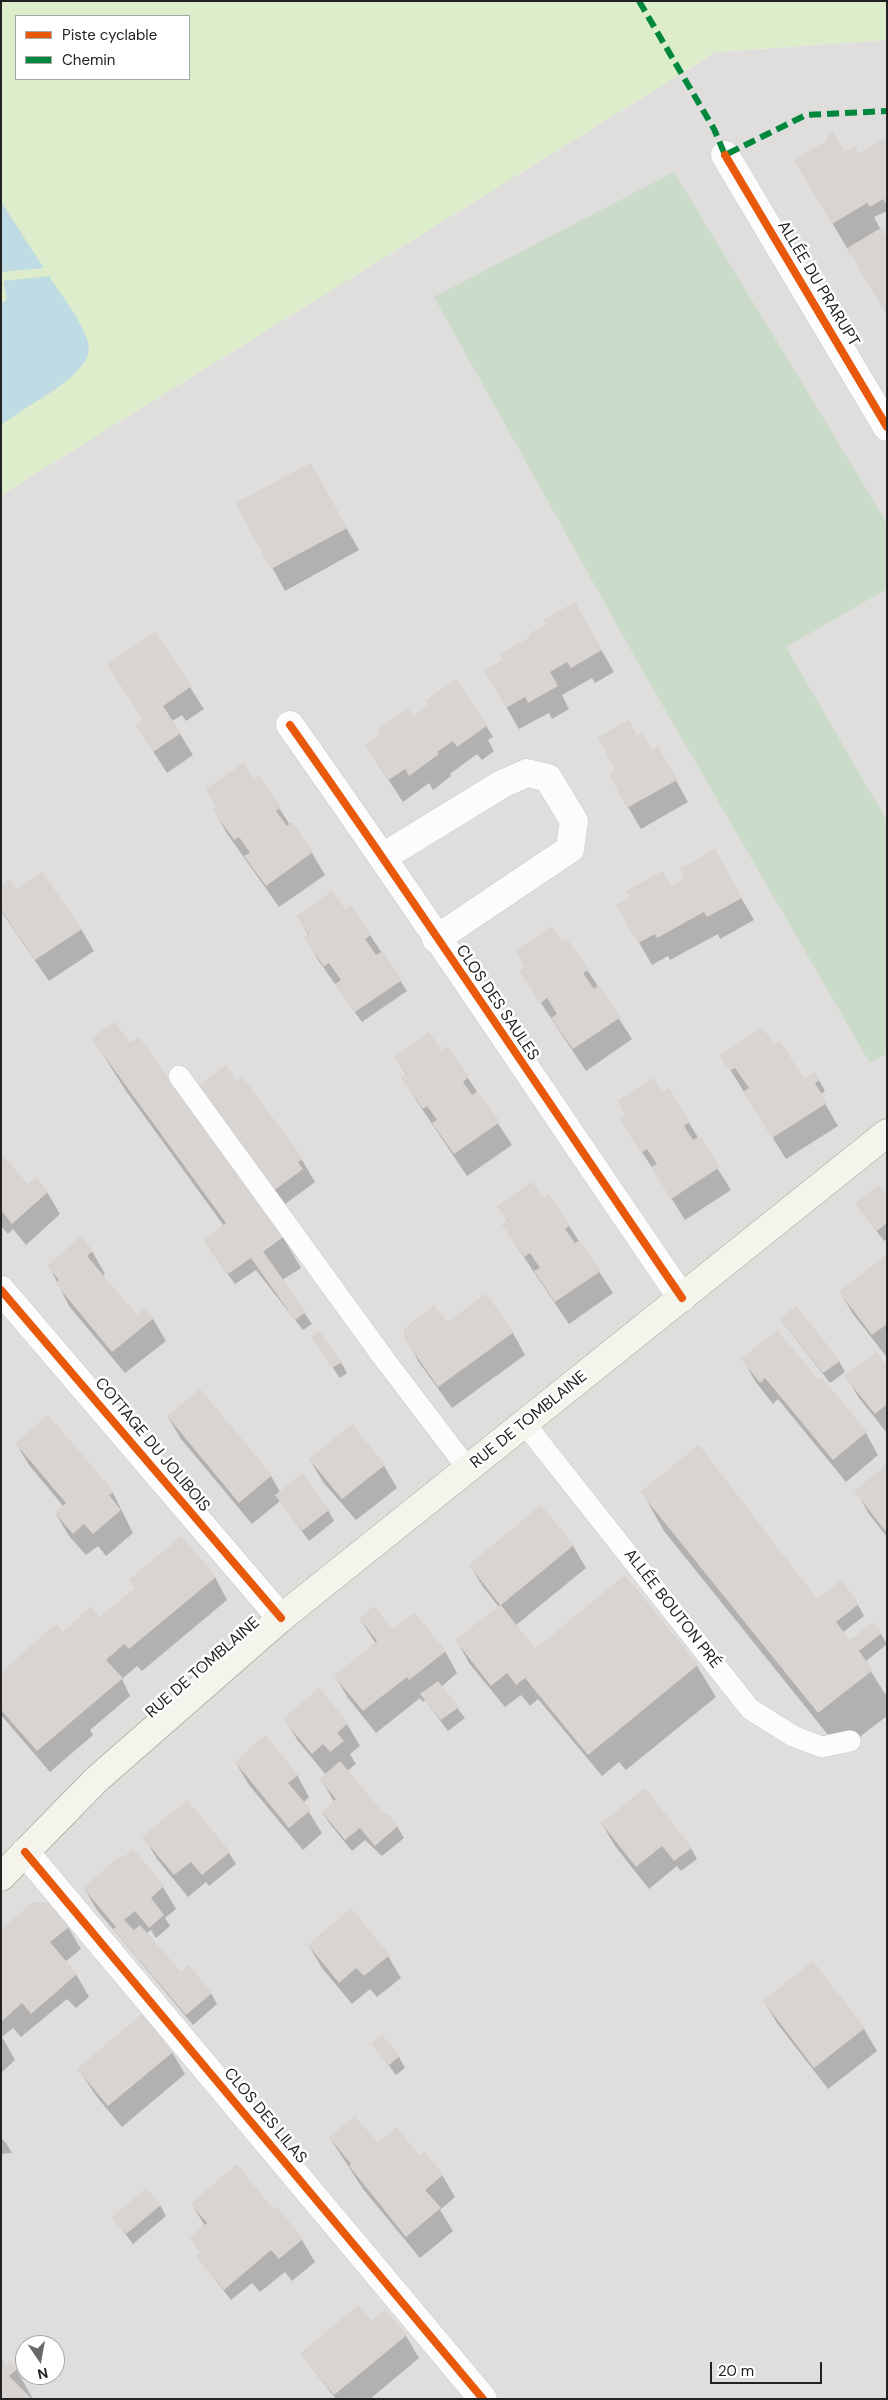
<!DOCTYPE html>
<meta charset="utf-8">
<style>
body{margin:0}
#map{position:relative;width:888px;height:2400px;overflow:hidden;background:#f0eeeb;font-family:"DM Sans",sans-serif}
canvas{display:block}
.frame{position:absolute;inset:0;border:2px solid #222;pointer-events:none}
.legend{position:absolute;left:15px;top:15px;width:175px;height:65px;box-sizing:border-box;background:#fff;border:1px solid #a7a7a7;margin:0;padding:6px 9px;list-style:none;font-size:15px;color:#222}
.legend li{display:flex;align-items:center;gap:10px;height:25px}
.legend b{width:25px;border:1px solid #a7a7a7}
.north{position:absolute;left:15px;top:2335px;width:50px;height:50px;box-sizing:border-box;background:#fff;border:1px solid #a7a7a7;border-radius:50%;rotate:168deg;font-size:14px;font-weight:700;line-height:20px;text-align:center;color:#222}
.north::after{content:'';display:block;margin:auto;width:18px;height:22px;background:#6a6968;clip-path:polygon(50% 0,100% 100%,50% 72%,0 100%)}
.scale{position:absolute;left:710px;top:2362px;width:112px;height:22px;box-sizing:border-box;border:2px solid #222;border-top:0;padding-left:6px;font-size:15px;line-height:18px;white-space:nowrap;color:#222;-webkit-text-stroke:4px #fff;paint-order:stroke}
</style>
<div id="map">
<canvas width="888" height="2400"></canvas>
<div class="frame"></div>
<ul class="legend">
<li><b style="height:6px;background:#e8590c"></b>Piste cyclable</li>
<li><b style="height:6px;background:#00873e"></b>Chemin</li>
</ul>
<div class="north">N</div>
<div class="scale">20 m</div>
</div>
<script>
const ctx = document.querySelector('canvas').getContext('2d');
ctx.lineJoin = 'round';
function fillPath(path, color) {
  ctx.fillStyle = color;
  ctx.fill(path, 'evenodd');
}
function trace(path, color, width, dash) {
  ctx.strokeStyle = color;
  ctx.lineWidth = width;
  ctx.lineCap = dash ? 'butt' : 'round';
  ctx.setLineDash(dash || []);
  ctx.stroke(path);
}
function drawText(font, color, halo, rows, align = 'center') {
  ctx.font = font + ' "DM Sans",sans-serif';
  ctx.lineWidth = 5;
  ctx.setLineDash([]);
  ctx.textBaseline = 'middle';
  ctx.strokeStyle = halo;
  ctx.fillStyle = color;
  for (const [text, x, y, turn = 0] of rows) {
    ctx.save();
    ctx.translate(x, y);
    ctx.rotate((+turn || 0) * Math.PI / 180);
    ctx.textAlign = isNaN(turn) ? turn : align;
    if (halo) ctx.strokeText(text, 0, 0);
    ctx.fillText(text, 0, 0);
    ctx.restore();
  }
}
const residential = new Path2D(`
 M 887,40 L 887,2399 L 1,2399 L 1,495 L 716,52 ZM 25,2345 L 55,2345 L 55,2375 L 25,2375 Z`);
const grass = new Path2D(`
 M 1,1 L 887,1 L 887,40 L 716,52 L 1,495 ZM 16,16 L 189,16 L 189,79 L 16,79 Z`);
const cemetery = new Path2D(`
 M 674,172 L 887,523 L 887,589 L 786,647 L 887,821 L 887,1054 L 870,1063 L 641,668 L 434,297 Z`);
const water = new Path2D(`
 M 1,202 L 44,268 L 1,272 Z
 M 49,276 C 62,297 81,319 88,342 C 98,375 21,406 1,426 L 1,304 L 7,299 L 3,281 Z`);
const shadow = new Path2D(`
 M 887,139 L 887,211 L 874,217 L 884,236 L 851,255 L 814,192 L 844,154 L 859,155 Z
 M 310,465 L 359,550 L 285,591 L 237,503 Z
 M 574,603 L 614,672 L 595,683 L 592,678 L 562,695 L 569,709 L 552,719 L 549,713 L 519,729 L 501,698 L 505,660 Z
 M 155,633 L 204,709 L 186,721 L 182,715 L 172,721 L 193,755 L 167,773 L 137,726 L 144,720 L 108,665 Z
 M 413,717 L 486,726 L 493,737 L 488,740 L 494,751 L 482,760 L 477,754 L 450,774 L 451,776 L 433,790 L 429,783 L 403,802 L 366,746 Z
 M 637,737 L 652,751 L 658,748 L 688,802 L 641,829 L 628,807 Z
 M 259,777 L 290,825 L 292,824 L 312,853 L 325,875 L 279,907 L 226,832 L 214,809 L 217,807 L 207,790 L 259,789 Z
 M 714,851 L 754,920 L 720,939 L 718,934 L 670,960 L 668,956 L 652,965 L 618,906 L 671,887 L 686,878 Z
 M 1,887 L 81,929 L 94,951 L 49,981 L 1,911 Z
 M 347,915 L 370,935 L 407,991 L 362,1022 L 318,960 L 306,938 L 309,936 L 298,917 Z
 M 562,944 L 588,971 L 632,1039 L 586,1071 L 535,994 Z
 M 93,1039 L 261,1250 L 261,1253 L 283,1237 L 301,1268 L 282,1280 L 312,1324 L 303,1330 L 256,1270 L 235,1284 L 211,1251 L 224,1226 L 126,1091 Z
 M 721,1055 L 811,1092 L 815,1073 L 825,1091 L 820,1095 L 838,1126 L 786,1159 Z
 M 395,1057 L 445,1057 L 468,1078 L 512,1145 L 467,1176 L 416,1100 L 403,1078 L 407,1076 Z
 M 242,1078 L 302,1160 L 315,1182 L 281,1207 L 215,1113 L 236,1082 Z
 M 662,1094 L 689,1123 L 731,1190 L 685,1220 L 637,1144 Z
 M 1,1155 L 27,1186 L 47,1192 L 60,1214 L 26,1245 L 13,1229 L 8,1234 L 1,1226 Z
 M 887,1198 L 887,1239 L 884,1241 L 857,1205 Z
 M 543,1199 L 569,1226 L 613,1293 L 569,1324 L 517,1247 L 504,1225 L 508,1222 L 499,1206 Z
 M 92,1251 L 105,1274 L 102,1276 L 137,1317 L 153,1319 L 166,1341 L 125,1373 L 69,1306 L 49,1266 Z
 M 887,1256 L 887,1356 L 886,1356 L 853,1314 L 840,1292 Z
 M 434,1306 L 447,1324 L 513,1333 L 525,1355 L 452,1408 L 418,1361 L 404,1332 L 411,1323 L 415,1326 L 413,1322 Z
 M 781,1320 L 839,1361 L 845,1372 L 830,1383 Z
 M 312,1338 L 341,1362 L 347,1373 L 340,1378 Z
 M 743,1359 L 819,1382 L 866,1433 L 878,1455 L 846,1482 L 778,1399 L 773,1404 L 755,1381 Z
 M 887,1368 L 887,1433 L 859,1398 L 846,1376 Z
 M 48,1417 L 113,1493 L 133,1533 L 106,1556 L 98,1546 L 86,1555 L 69,1536 L 56,1514 L 64,1507 L 29,1465 L 16,1443 Z
 M 168,1417 L 271,1476 L 280,1492 L 328,1510 L 334,1521 L 309,1541 L 280,1501 L 252,1524 L 181,1439 Z
 M 352,1426 L 384,1466 L 397,1488 L 356,1520 L 323,1482 L 310,1460 Z
 M 887,1466 L 887,1537 L 869,1514 L 856,1491 Z
 M 642,1492 L 821,1606 L 858,1605 L 864,1616 L 842,1633 L 854,1648 L 881,1634 L 887,1644 L 865,1662 L 887,1697 L 887,1716 L 841,1751 L 664,1531 Z
 M 541,1507 L 573,1546 L 586,1568 L 515,1626 L 538,1655 L 625,1577 L 697,1666 L 716,1697 L 626,1770 L 619,1762 L 602,1776 L 538,1699 L 530,1706 L 521,1695 L 505,1707 L 469,1663 L 457,1641 L 499,1607 L 483,1587 L 470,1565 Z
 M 215,1577 L 227,1600 L 142,1671 L 137,1666 L 122,1679 L 130,1696 L 90,1730 L 93,1735 L 50,1772 L 1,1715 L 1,1673 L 62,1634 L 100,1619 L 136,1589 L 130,1580 Z
 M 360,1619 L 445,1651 L 457,1673 L 441,1687 L 465,1718 L 448,1731 L 425,1700 L 423,1702 L 420,1698 L 376,1733 L 348,1698 L 335,1676 L 376,1644 Z
 M 319,1690 L 347,1724 L 360,1746 L 350,1754 L 356,1764 L 347,1771 L 384,1817 L 397,1826 L 404,1838 L 382,1856 L 365,1840 L 352,1851 L 330,1824 L 323,1813 L 334,1802 L 321,1779 L 326,1775 L 298,1741 L 285,1719 Z
 M 236,1763 L 297,1775 L 309,1797 L 303,1803 L 322,1833 L 303,1850 L 249,1785 Z
 M 602,1824 L 691,1848 L 697,1859 L 681,1871 L 677,1866 L 649,1889 L 615,1846 Z
 M 144,1837 L 229,1853 L 236,1864 L 209,1886 L 206,1882 L 188,1897 L 157,1859 Z
 M 132,1851 L 163,1887 L 176,1909 L 165,1918 L 170,1926 L 156,1938 L 151,1930 L 146,1934 L 180,1974 L 211,1993 L 217,2004 L 193,2025 L 97,1910 L 84,1888 Z
 M 68,1927 L 81,1949 L 65,1962 L 76,1974 L 89,1997 L 76,2008 L 67,1999 L 21,2037 L 13,2028 L 2,2037 L 15,2060 L 1,2073 L 1,1932 Z
 M 309,1946 L 388,1956 L 401,1978 L 377,1997 L 370,1989 L 352,2004 L 322,1968 Z
 M 764,2001 L 864,2029 L 877,2051 L 828,2089 L 777,2023 Z
 M 373,2044 L 399,2057 L 405,2068 L 396,2075 Z
 M 172,2052 L 185,2074 L 122,2127 L 97,2097 L 78,2069 Z
 M 1,2138 L 6,2143 L 12,2153 L 1,2154 Z
 M 330,2138 L 378,2145 L 420,2157 L 442,2175 L 455,2197 L 440,2210 L 453,2231 L 420,2258 L 363,2189 Z
 M 192,2204 L 273,2211 L 276,2208 L 302,2240 L 315,2262 L 292,2281 L 285,2272 L 260,2292 L 252,2283 L 231,2300 L 197,2256 L 201,2252 L 191,2238 L 205,2226 Z
 M 160,2205 L 166,2216 L 133,2244 L 113,2218 Z
 M 385,2311 L 406,2336 L 419,2358 L 370,2399 L 336,2399 L 302,2355 L 372,2323 Z
 M 1,2358 L 6,2367 L 16,2369 L 33,2399 L 1,2399 Z`);
const building = new Path2D(`
 M 833,132 L 844,152 L 855,146 L 859,154 L 887,137 L 887,205 L 883,199 L 870,207 L 867,203 L 832,224 L 794,160 L 828,140 L 826,136 Z
 M 881,228 L 887,239 L 887,315 L 847,248 Z
 M 311,463 L 347,528 L 271,569 L 235,503 Z
 M 575,602 L 602,650 L 571,668 L 567,662 L 550,672 L 558,686 L 528,703 L 525,697 L 506,708 L 484,670 L 503,659 L 500,654 L 530,637 L 529,634 L 546,624 L 543,620 Z
 M 155,632 L 192,686 L 163,706 L 181,733 L 153,752 L 135,725 L 143,719 L 107,664 Z
 M 456,679 L 488,725 L 457,747 L 453,741 L 437,752 L 439,754 L 409,776 L 405,769 L 389,780 L 365,745 L 380,735 L 377,730 L 408,708 L 413,716 L 428,705 L 425,701 Z
 M 629,720 L 637,735 L 642,732 L 652,750 L 658,746 L 677,780 L 627,808 L 609,774 L 615,770 L 598,737 Z
 M 243,763 L 254,780 L 259,775 L 281,807 L 276,811 L 287,826 L 292,822 L 313,852 L 266,886 L 244,856 L 250,853 L 239,837 L 234,840 L 212,809 L 217,806 L 206,789 Z
 M 715,849 L 742,898 L 707,917 L 704,912 L 657,938 L 655,934 L 638,943 L 616,905 L 630,897 L 626,891 L 663,871 L 671,886 L 685,878 L 680,869 Z
 M 42,872 L 82,929 L 35,960 L 1,910 L 1,886 L 10,880 L 16,889 Z
 M 332,891 L 345,909 L 351,906 L 371,935 L 365,939 L 376,955 L 383,951 L 402,980 L 355,1012 L 335,984 L 341,980 L 329,963 L 324,967 L 304,938 L 309,934 L 296,916 Z
 M 552,926 L 562,942 L 567,939 L 589,970 L 583,973 L 594,989 L 599,985 L 621,1017 L 573,1049 L 551,1018 L 557,1014 L 547,998 L 541,1003 L 519,971 L 525,967 L 515,951 Z
 M 115,1022 L 130,1043 L 139,1037 L 283,1235 L 262,1250 L 306,1312 L 295,1320 L 251,1258 L 228,1274 L 203,1240 L 226,1223 L 91,1038 Z
 M 762,1027 L 774,1044 L 780,1041 L 804,1079 L 815,1072 L 820,1080 L 815,1083 L 827,1103 L 772,1138 L 743,1092 L 749,1088 L 735,1068 L 730,1071 L 719,1055 Z
 M 429,1032 L 442,1051 L 448,1046 L 469,1077 L 463,1082 L 472,1095 L 478,1091 L 500,1122 L 454,1154 L 432,1123 L 437,1120 L 427,1106 L 423,1109 L 401,1078 L 407,1075 L 394,1056 Z
 M 226,1065 L 236,1080 L 242,1076 L 303,1159 L 298,1162 L 303,1169 L 272,1192 L 196,1087 Z
 M 653,1078 L 663,1092 L 669,1088 L 690,1122 L 684,1126 L 693,1140 L 700,1136 L 720,1167 L 671,1199 L 651,1167 L 657,1164 L 647,1149 L 641,1153 L 620,1120 L 626,1116 L 617,1101 Z
 M 1,1153 L 28,1184 L 36,1177 L 48,1192 L 12,1224 L 1,1210 Z
 M 532,1182 L 543,1198 L 549,1194 L 570,1226 L 565,1229 L 575,1243 L 580,1240 L 601,1271 L 555,1302 L 534,1271 L 540,1268 L 530,1253 L 524,1257 L 502,1225 L 508,1221 L 497,1206 Z
 M 878,1185 L 887,1196 L 887,1223 L 877,1231 L 855,1204 Z
 M 81,1236 L 93,1251 L 87,1256 L 137,1315 L 145,1308 L 154,1318 L 112,1352 L 55,1283 L 59,1280 L 47,1266 Z
 M 887,1254 L 887,1324 L 872,1335 L 839,1292 Z
 M 486,1294 L 514,1332 L 438,1387 L 404,1338 L 404,1329 L 434,1305 L 447,1322 Z
 M 796,1306 L 840,1361 L 823,1373 L 780,1319 Z
 M 777,1330 L 819,1380 L 822,1378 L 867,1432 L 833,1460 L 765,1378 L 760,1383 L 741,1359 Z
 M 319,1331 L 342,1362 L 332,1368 L 311,1337 Z
 M 876,1352 L 887,1366 L 887,1404 L 875,1414 L 844,1376 Z
 M 200,1389 L 272,1475 L 239,1503 L 167,1416 Z
 M 48,1415 L 114,1492 L 109,1495 L 121,1510 L 93,1534 L 84,1524 L 73,1534 L 55,1513 L 66,1503 L 15,1443 Z
 M 352,1424 L 385,1465 L 342,1499 L 309,1459 Z
 M 699,1445 L 817,1599 L 841,1580 L 859,1604 L 836,1622 L 850,1640 L 873,1622 L 882,1633 L 859,1651 L 873,1670 L 818,1713 L 640,1492 Z
 M 887,1464 L 887,1533 L 854,1491 Z
 M 302,1473 L 329,1510 L 302,1531 L 275,1495 Z
 M 541,1505 L 574,1545 L 501,1605 L 535,1649 L 625,1575 L 698,1665 L 588,1755 L 525,1678 L 516,1685 L 507,1673 L 491,1686 L 455,1640 L 500,1605 L 469,1565 Z
 M 181,1536 L 216,1577 L 129,1649 L 124,1644 L 106,1660 L 123,1678 L 37,1751 L 1,1710 L 1,1672 L 56,1624 L 63,1632 L 91,1606 L 100,1617 L 135,1588 L 129,1580 Z
 M 374,1606 L 393,1629 L 414,1612 L 446,1651 L 409,1680 L 407,1677 L 363,1711 L 334,1676 L 377,1641 L 359,1618 Z
 M 438,1681 L 459,1707 L 441,1720 L 420,1694 Z
 M 319,1688 L 348,1723 L 337,1733 L 344,1741 L 330,1752 L 323,1744 L 312,1754 L 283,1719 Z
 M 265,1735 L 298,1775 L 288,1783 L 311,1810 L 289,1828 L 235,1762 Z
 M 340,1761 L 385,1815 L 387,1813 L 398,1826 L 375,1846 L 360,1828 L 345,1840 L 322,1812 L 336,1799 L 319,1779 Z
 M 645,1788 L 692,1848 L 674,1861 L 662,1846 L 636,1867 L 601,1823 Z
 M 187,1800 L 230,1852 L 202,1875 L 191,1862 L 174,1875 L 142,1837 Z
 M 133,1849 L 164,1886 L 151,1898 L 164,1915 L 149,1928 L 135,1911 L 124,1920 L 134,1930 L 140,1925 L 181,1972 L 189,1965 L 212,1993 L 186,2015 L 113,1929 L 116,1927 L 83,1888 L 120,1856 L 123,1858 Z
 M 33,1902 L 50,1903 L 69,1927 L 50,1942 L 77,1974 L 31,2014 L 22,2003 L 1,2022 L 1,1930 Z
 M 351,1908 L 390,1955 L 364,1976 L 356,1968 L 339,1983 L 308,1945 Z
 M 813,1961 L 865,2028 L 814,2068 L 763,2001 Z
 M 142,2014 L 173,2052 L 108,2106 L 77,2069 Z
 M 382,2035 L 400,2056 L 389,2065 L 371,2044 Z
 M 355,2116 L 378,2143 L 396,2127 L 420,2156 L 425,2152 L 443,2175 L 425,2190 L 441,2208 L 406,2237 L 349,2166 L 351,2164 L 329,2137 Z
 M 237,2164 L 273,2209 L 276,2206 L 303,2239 L 279,2259 L 271,2250 L 224,2290 L 196,2256 L 201,2251 L 190,2238 L 207,2223 L 191,2204 Z
 M 146,2188 L 161,2205 L 126,2234 L 111,2218 Z
 M 358,2305 L 372,2321 L 385,2310 L 407,2335 L 334,2395 L 300,2354 Z
 M 1,2360 L 6,2365 L 10,2361 L 17,2369 L 9,2376 L 32,2399 L 1,2399 Z`);
const lane = new Path2D(`
 M 179,1076 L 385,1360 L 468,1469
 M 525,1424 L 750,1709 L 793,1736 L 822,1747 L 850,1741`);
const street = new Path2D(`
 M 725,155 L 887,427
 M 290,725 C 424,914 551,1107 682,1298
 M 383,857 L 502,784 L 527,773 L 548,778 L 574,821 L 570,849 L 436,939
 M 1,1290 L 281,1618
 M 25,1852 L 483,2399`);
const secondary = new Path2D(`
 M 1,1877 L 97,1779 L 281,1618 L 887,1133`);
const quiet = new Path2D(`
 M 639,1 L 714,129 L 725,155 L 806,115 L 887,111`);
const cycleway = new Path2D(`
 M 725,155 L 887,427
 M 290,725 C 424,914 551,1107 682,1298
 M 1,1290 L 281,1618
 M 25,1852 L 483,2399`);
const streetNames = [
 ["ALLÉE DU PRARUPT",818,284,59],
 ["CLOS DES SAULES",497,1003,56],
 ["RUE DE TOMBLAINE",529,1420,-39],
 ["COTTAGE DU JOLIBOIS",152,1445,50],
 ["ALLÉE BOUTON PRÉ",672,1609,52],
 ["RUE DE TOMBLAINE",203,1668,-41],
 ["CLOS DES LILAS",265,2116,50]
];
fillPath(residential, '#dfdedc');
fillPath(grass, '#ddeccb');
fillPath(cemetery, '#cadbca');
fillPath(water, '#bfdbe3');
fillPath(shadow, '#0003');
fillPath(building, '#d7d4d2');
trace(lane, '#c9c8c7', 22);
trace(street, '#c9c8c7', 29);
trace(secondary, '#999a82', 29);
trace(lane, '#fdfcfc', 21);
trace(street, '#fdfcfc', 28);
trace(secondary, '#f4f4ed', 28);
trace(quiet, '#00873e', 6, [12, 6]);
trace(cycleway, '#e8590c', 8);
drawText('16px', '#222', '#fff', streetNames);
</script>
